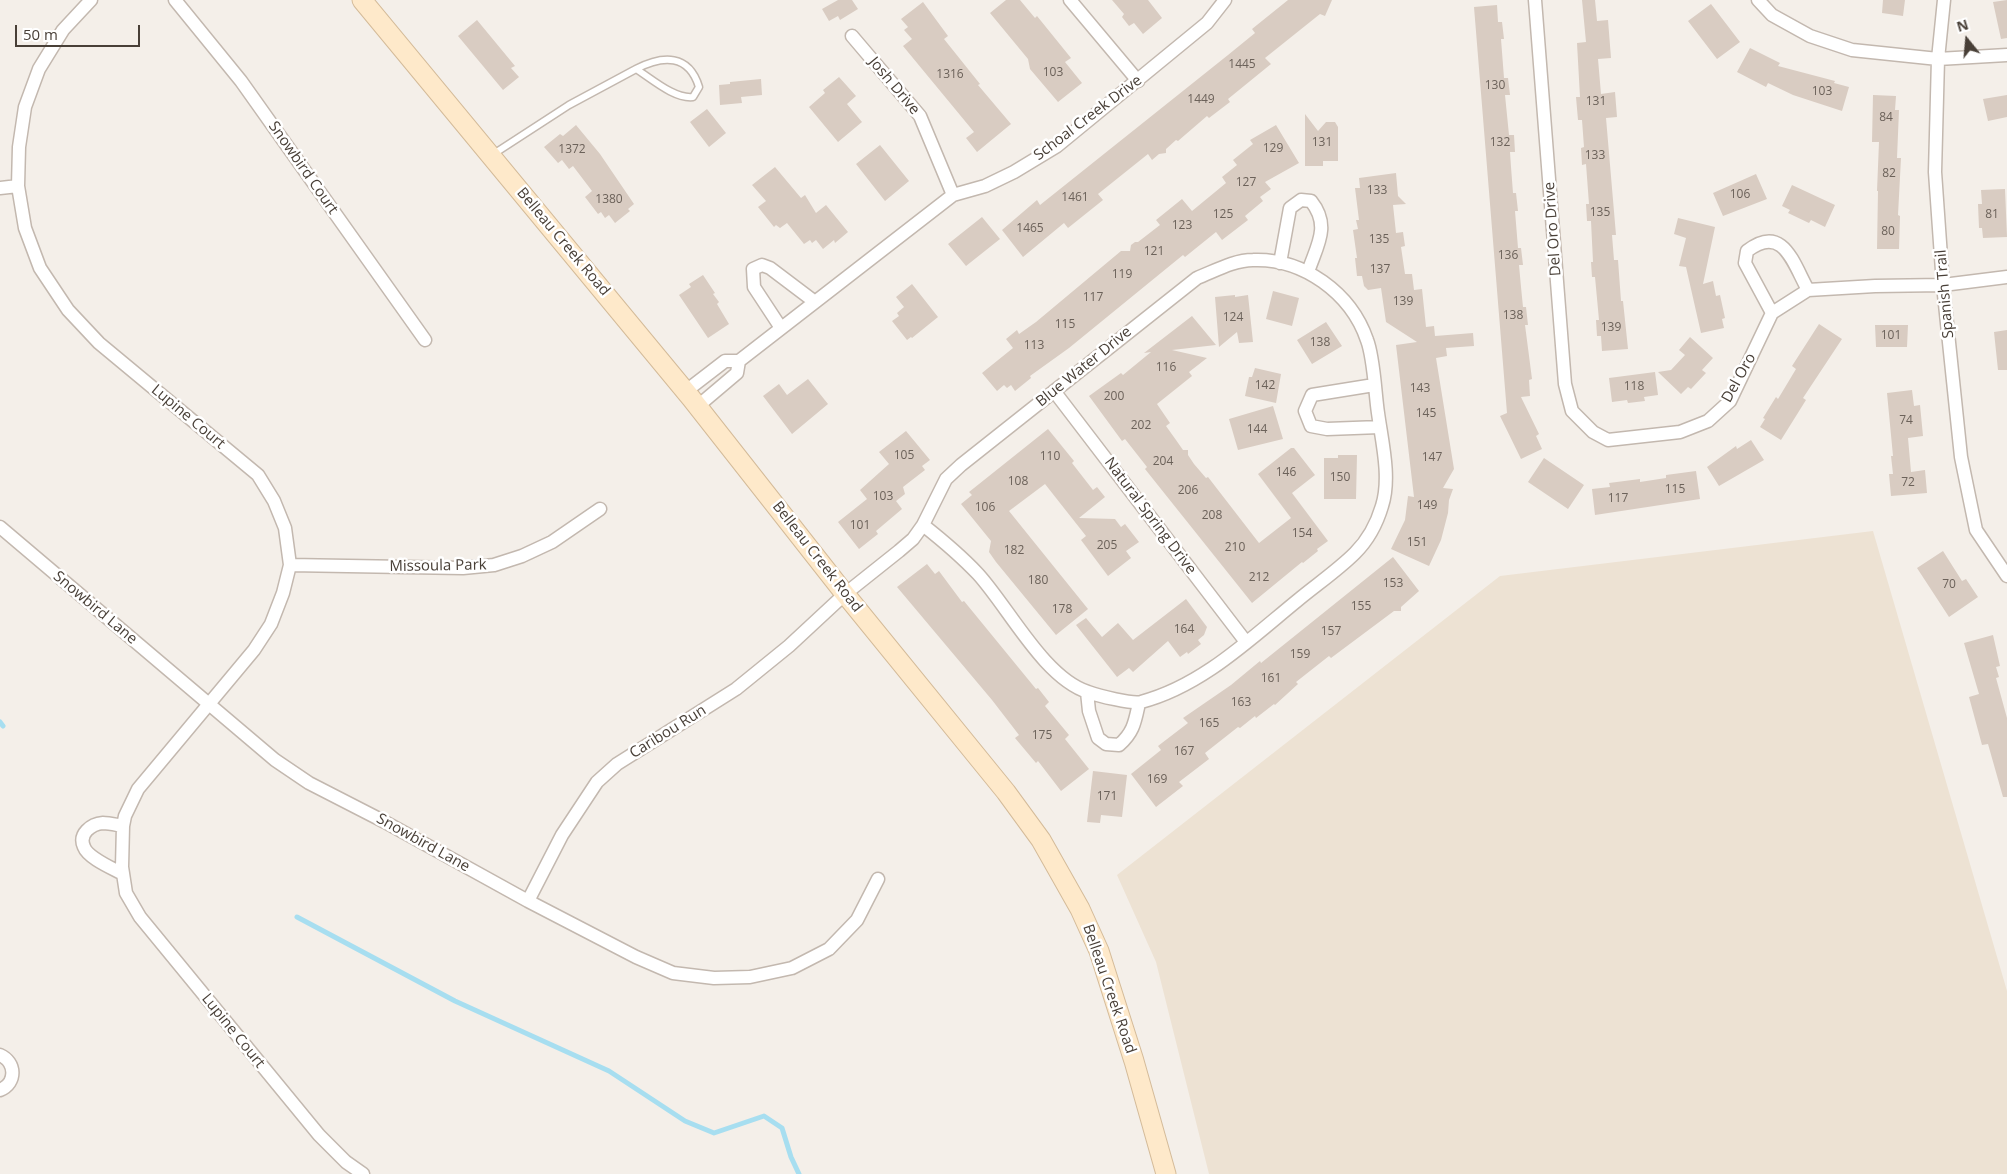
<!DOCTYPE html>
<style>
body{margin:0}
#map{position:relative;width:2007px;height:1174px;overflow:hidden;background:#f4efe9;font-family:"Open Sans",sans-serif}
canvas{display:block}
.north{position:absolute;left:1942px;top:15px;width:50px;height:50px;-webkit-text-stroke:4px #fff;paint-order:stroke;rotate:343deg;font-size:14px;font-weight:700;line-height:20px;text-align:center;color:#483f37}
.north::after{content:'';display:block;margin:auto;width:18px;height:22px;background:#483f37;clip-path:polygon(50% 0,100% 100%,50% 72%,0 100%)}
.scale{position:absolute;left:15px;top:25px;width:125px;height:22px;box-sizing:border-box;border:2px solid #483f37;border-top:0;padding-left:6px;font-size:15px;line-height:18px;white-space:nowrap;color:#483f37;-webkit-text-stroke:4px #fff;paint-order:stroke}
</style>
<div id="map">
<canvas width="2007" height="1174"></canvas>
<div class="north">N</div>
<div class="scale">50 m</div>
</div>
<script>
const ctx = document.querySelector('canvas').getContext('2d');
ctx.lineJoin = 'round';
function fillPath(path, color) {
  ctx.fillStyle = color;
  ctx.fill(path, 'evenodd');
}
function trace(path, color, width, dash) {
  ctx.strokeStyle = color;
  ctx.lineWidth = width;
  ctx.lineCap = dash ? 'butt' : 'round';
  ctx.setLineDash(dash || []);
  ctx.stroke(path);
}
function drawText(font, color, halo, rows, align = 'center') {
  ctx.font = font + ' "Open Sans",sans-serif';
  ctx.lineWidth = 5;
  ctx.setLineDash([]);
  ctx.textBaseline = 'middle';
  ctx.strokeStyle = halo;
  ctx.fillStyle = color;
  for (const [text, x, y, turn = 0] of rows) {
    ctx.save();
    ctx.translate(x, y);
    ctx.rotate((+turn || 0) * Math.PI / 180);
    ctx.textAlign = isNaN(turn) ? turn : align;
    if (halo) ctx.strokeText(text, 0, 0);
    ctx.fillText(text, 0, 0);
    ctx.restore();
  }
}
const education = new Path2D(`
 M 1873,531 L 2007,991 L 2007,1174 L 1209,1174 L 1156,962 L 1117,875 L 1500,576 Z`);
const stream = new Path2D(`
 M 0,722 L 3,726
 M 297,917 L 455,1001 L 609,1071 L 685,1121 L 714,1133 L 764,1116 L 782,1128 L 791,1157 L 799,1174`);
const building = new Path2D(`
 M 838,0 L 852,0 L 858,9 L 840,20 L 838,16 L 829,21 L 822,9 Z
 M 1006,0 L 1020,0 L 1035,18 L 1037,16 L 1071,58 L 1065,62 L 1082,83 L 1058,102 L 1030,69 L 1028,59 L 990,13 Z
 M 1112,0 L 1148,0 L 1162,18 L 1143,34 L 1134,23 L 1129,26 L 1122,17 L 1124,14 Z
 M 1288,0 L 1332,0 L 1325,16 L 1320,14 L 1265,58 L 1271,64 L 1228,99 L 1230,102 L 1209,118 L 1207,116 L 1178,141 L 1176,140 L 1166,149 L 1166,153 L 1159,154 L 1152,160 L 1148,154 L 1098,194 L 1103,200 L 1068,228 L 1064,223 L 1023,257 L 1002,230 L 1037,200 L 1040,205 L 1228,55 L 1255,33 L 1252,29 Z
 M 1582,0 L 1595,0 L 1597,21 L 1608,20 L 1611,58 L 1598,59 L 1601,94 L 1615,92 L 1617,117 L 1606,118 L 1616,235 L 1612,235 L 1614,260 L 1618,260 L 1621,301 L 1623,301 L 1628,349 L 1602,351 L 1601,336 L 1597,336 L 1596,320 L 1599,320 L 1595,277 L 1592,277 L 1591,262 L 1593,262 L 1591,221 L 1587,221 L 1586,204 L 1589,204 L 1586,164 L 1582,165 L 1581,148 L 1584,147 L 1582,120 L 1578,120 L 1576,97 L 1580,97 L 1577,43 L 1586,42 Z
 M 1883,0 L 1905,0 L 1903,16 L 1882,13 Z
 M 2007,0 L 2007,38 L 2001,39 L 1993,2 Z
 M 923,2 L 948,36 L 944,39 L 980,84 L 978,85 L 1011,124 L 977,152 L 966,138 L 974,132 L 903,46 L 912,39 L 904,30 L 908,27 L 901,19 Z
 M 1711,4 L 1740,42 L 1717,59 L 1688,21 Z
 M 1497,5 L 1498,22 L 1502,22 L 1504,39 L 1501,39 L 1504,78 L 1508,78 L 1510,95 L 1505,95 L 1509,135 L 1514,135 L 1515,152 L 1510,152 L 1511,167 L 1513,193 L 1516,193 L 1518,211 L 1515,211 L 1518,248 L 1521,248 L 1523,265 L 1519,265 L 1521,287 L 1523,307 L 1526,307 L 1528,325 L 1525,325 L 1532,379 L 1529,380 L 1530,396 L 1521,397 L 1539,434 L 1536,436 L 1542,449 L 1521,459 L 1500,416 L 1507,413 L 1474,7 Z
 M 477,20 L 515,66 L 511,68 L 519,77 L 503,90 L 458,36 Z
 M 1750,48 L 1780,63 L 1778,66 L 1835,81 L 1834,83 L 1849,87 L 1842,111 L 1793,95 L 1768,83 L 1766,87 L 1737,72 Z
 M 839,77 L 856,96 L 847,104 L 862,122 L 838,142 L 809,107 L 825,93 L 823,90 Z
 M 761,79 L 762,95 L 741,97 L 742,103 L 720,105 L 719,85 L 730,84 L 730,82 Z
 M 1873,95 L 1896,96 L 1895,110 L 1899,110 L 1897,158 L 1901,158 L 1898,215 L 1900,216 L 1899,249 L 1877,249 L 1878,191 L 1877,191 L 1879,142 L 1872,142 Z
 M 2007,95 L 2007,117 L 1988,121 L 1983,99 Z
 M 707,109 L 726,133 L 709,147 L 690,122 Z
 M 1305,114 L 1318,131 L 1326,122 L 1335,122 L 1338,127 L 1338,161 L 1323,161 L 1323,166 L 1305,166 Z
 M 576,125 L 600,154 L 634,204 L 628,209 L 630,211 L 615,223 L 609,215 L 605,218 L 601,212 L 598,214 L 585,197 L 592,191 L 573,166 L 569,169 L 562,160 L 558,163 L 544,147 L 560,134 L 563,136 Z
 M 1276,125 L 1299,163 L 1265,182 L 1271,189 L 1260,197 L 1263,201 L 1245,216 L 1248,220 L 1222,240 L 1216,232 L 1185,257 L 1183,255 L 1069,348 L 1030,376 L 1031,378 L 1015,391 L 1011,385 L 1007,388 L 1004,385 L 997,391 L 982,373 L 1013,348 L 1006,339 L 1017,330 L 1019,334 L 1036,322 L 1121,251 L 1130,251 L 1131,245 L 1135,242 L 1138,242 L 1160,225 L 1156,220 L 1182,199 L 1192,211 L 1226,183 L 1222,177 L 1237,165 L 1233,160 L 1253,144 L 1250,140 Z
 M 880,145 L 909,181 L 885,201 L 856,164 Z
 M 775,167 L 801,198 L 805,195 L 816,213 L 826,205 L 848,232 L 835,243 L 834,240 L 823,249 L 816,240 L 812,243 L 810,240 L 804,244 L 787,223 L 780,228 L 776,225 L 774,227 L 758,207 L 766,201 L 752,185 Z
 M 1396,173 L 1398,196 L 1406,204 L 1393,205 L 1396,233 L 1403,232 L 1405,246 L 1401,247 L 1405,274 L 1412,274 L 1414,290 L 1422,289 L 1426,327 L 1434,326 L 1435,336 L 1473,333 L 1474,346 L 1446,348 L 1447,356 L 1436,358 L 1454,469 L 1443,488 L 1453,489 L 1449,500 L 1448,513 L 1441,540 L 1429,566 L 1391,549 L 1405,520 L 1408,496 L 1414,497 L 1396,345 L 1417,342 L 1386,322 L 1381,288 L 1368,290 L 1364,286 L 1362,276 L 1357,276 L 1355,258 L 1357,258 L 1353,230 L 1358,229 L 1356,220 L 1359,220 L 1355,188 L 1360,188 L 1359,178 Z
 M 1756,174 L 1767,199 L 1723,216 L 1713,193 Z
 M 1792,185 L 1835,205 L 1825,227 L 1811,220 L 1809,223 L 1788,213 L 1790,210 L 1782,206 Z
 M 2005,189 L 2007,237 L 1983,238 L 1982,228 L 1979,228 L 1978,204 L 1982,204 L 1981,190 Z
 M 982,217 L 1000,239 L 966,266 L 948,244 Z
 M 1678,218 L 1715,227 L 1703,284 L 1713,281 L 1716,296 L 1720,295 L 1725,318 L 1722,319 L 1724,328 L 1701,333 L 1686,267 L 1679,266 L 1686,238 L 1674,234 Z
 M 703,275 L 715,293 L 713,294 L 719,302 L 717,304 L 729,324 L 708,338 L 679,295 L 691,287 L 689,284 Z
 M 912,284 L 938,317 L 912,338 L 911,337 L 907,340 L 892,321 L 899,316 L 897,313 L 904,307 L 896,297 Z
 M 1273,291 L 1299,298 L 1292,326 L 1266,319 Z
 M 1235,295 L 1235,297 L 1248,295 L 1253,342 L 1239,343 L 1237,332 L 1219,347 L 1215,297 Z
 M 1192,316 L 1216,345 L 1172,350 L 1207,358 L 1189,372 L 1192,376 L 1157,404 L 1170,423 L 1166,426 L 1176,440 L 1183,450 L 1188,450 L 1188,455 L 1194,464 L 1206,478 L 1208,477 L 1259,543 L 1291,518 L 1258,474 L 1291,448 L 1294,448 L 1315,475 L 1292,493 L 1328,541 L 1317,549 L 1318,551 L 1303,563 L 1302,562 L 1252,603 L 1145,469 L 1147,467 L 1125,439 L 1122,441 L 1089,396 L 1121,373 L 1123,375 L 1151,352 L 1144,353 Z
 M 1326,322 L 1342,346 L 1312,364 L 1297,340 Z
 M 1819,324 L 1842,339 L 1803,398 L 1806,400 L 1781,440 L 1760,427 L 1765,419 L 1763,418 L 1776,397 L 1778,399 L 1796,369 L 1792,366 Z
 M 1875,325 L 1908,325 L 1907,347 L 1876,347 Z
 M 2007,330 L 2007,370 L 1998,370 L 1994,332 Z
 M 1690,337 L 1713,358 L 1702,370 L 1706,373 L 1691,389 L 1688,387 L 1681,394 L 1658,372 L 1671,370 L 1685,355 L 1679,350 Z
 M 1255,368 L 1281,374 L 1276,403 L 1245,396 L 1249,377 L 1252,377 Z
 M 1655,372 L 1658,395 L 1644,397 L 1645,401 L 1628,403 L 1627,400 L 1612,402 L 1609,378 Z
 M 808,379 L 828,404 L 792,434 L 763,396 L 779,384 L 787,395 Z
 M 1912,390 L 1914,406 L 1920,405 L 1923,436 L 1908,438 L 1911,472 L 1925,470 L 1927,493 L 1891,496 L 1889,474 L 1893,474 L 1891,456 L 1893,456 L 1887,393 Z
 M 1273,406 L 1283,439 L 1238,450 L 1229,419 Z
 M 1048,429 L 1074,461 L 1072,463 L 1093,490 L 1097,487 L 1105,497 L 1079,518 L 1115,519 L 1121,527 L 1125,524 L 1139,542 L 1126,551 L 1131,558 L 1108,576 L 1081,540 L 1086,536 L 1045,484 L 1009,511 L 1088,609 L 1056,635 L 996,562 L 989,552 L 991,541 L 961,504 L 972,495 L 969,492 Z
 M 906,431 L 930,460 L 922,466 L 925,470 L 903,487 L 905,494 L 896,501 L 902,509 L 876,531 L 878,534 L 859,549 L 838,522 L 867,499 L 860,490 L 889,464 L 879,452 Z
 M 1751,440 L 1764,460 L 1719,486 L 1707,467 L 1736,446 L 1737,449 Z
 M 1338,455 L 1357,455 L 1356,499 L 1324,499 L 1324,458 L 1338,458 Z
 M 1544,458 L 1584,485 L 1568,509 L 1528,482 Z
 M 1696,471 L 1700,499 L 1595,515 L 1592,489 L 1610,487 L 1609,483 L 1640,479 L 1640,482 L 1666,478 L 1666,475 Z
 M 1943,551 L 1962,581 L 1966,579 L 1978,597 L 1949,617 L 1917,568 Z
 M 1393,557 L 1419,591 L 1401,607 L 1401,611 L 1394,611 L 1331,658 L 1329,656 L 1296,682 L 1298,684 L 1275,705 L 1274,704 L 1256,718 L 1255,716 L 1240,728 L 1238,727 L 1205,753 L 1209,759 L 1179,782 L 1183,786 L 1156,807 L 1131,774 L 1161,750 L 1158,746 L 1188,723 L 1183,718 L 1231,685 L 1260,661 L 1261,663 Z
 M 927,564 L 935,574 L 939,571 L 962,602 L 964,601 L 1036,689 L 1038,688 L 1049,702 L 1045,706 L 1069,735 L 1065,739 L 1089,769 L 1061,791 L 1038,761 L 1036,763 L 1015,738 L 1019,735 L 992,700 L 897,587 Z
 M 1186,599 L 1207,627 L 1204,635 L 1198,640 L 1201,644 L 1188,654 L 1187,652 L 1180,657 L 1168,641 L 1133,672 L 1129,668 L 1117,677 L 1076,625 L 1086,618 L 1102,637 L 1118,623 L 1133,640 Z
 M 1993,635 L 2000,666 L 1996,667 L 1999,677 L 1996,678 L 2007,718 L 2007,797 L 2003,797 L 1988,744 L 1982,745 L 1969,697 L 1979,694 L 1964,643 Z
 M 1093,771 L 1127,775 L 1122,817 L 1101,815 L 1100,823 L 1087,822 Z`);
const lane = new Path2D(`
 M 492,155 L 569,105 L 636,69 C 663,55 689,54 699,87 L 693,97 C 674,99 652,79 636,69`);
const street = new Path2D(`
 M 91,0 L 63,30 L 39,69 L 25,107 L 19,147 L 18,186 L 25,228 L 40,268 L 68,310 L 99,343 L 258,475 L 274,501 L 285,528 L 290,565 L 283,593 L 271,624 L 254,650 L 138,789 L 125,816 L 123,826 L 122,867 L 126,893 L 140,917 L 319,1135 L 346,1162 L 363,1174
 M 175,0 L 241,81 L 425,340
 M 1070,0 L 1138,81
 M 1535,0 L 1565,384 L 1572,411 L 1593,432 L 1608,440 L 1680,432 L 1708,421 L 1730,401 L 1772,313 L 1808,290 L 1875,286 L 1943,285 L 2007,277
 M 1758,0 L 1772,15 L 1810,36 L 1852,50 L 1938,59 L 2007,55
 M 1944,0 L 1938,59 L 1935,172 L 1943,285 L 1961,457 L 1976,530 L 2007,576
 M 852,36 L 920,116 L 953,195
 M 0,188 L 18,186
 M 1280,263 L 1290,208 L 1301,200 L 1311,201 C 1331,226 1317,245 1308,272
 M 1772,313 L 1745,263 L 1747,251 C 1783,223 1793,263 1808,290
 M 781,328 L 754,287 L 753,269 L 762,265 L 770,268 L 815,302
 M 1374,385 L 1312,395 L 1305,411 L 1311,426 L 1327,429 L 1380,427
 M 686,391 L 725,361 L 739,361 L 953,195 L 985,186 L 1014,172 L 1057,146 L 1207,23 L 1225,0
 M 1054,391 L 1246,642
 M 698,406 L 737,373 L 739,361
 M 0,527 L 275,760 L 309,783 L 385,822 L 528,901 L 636,957 L 673,973 L 714,978 L 750,977 L 792,968 L 829,949 L 857,920 L 878,879
 M 290,565 L 463,568 L 494,565 L 522,556 L 552,542 L 600,509
 M 1087,692 L 1089,711 L 1098,738 L 1106,744 L 1119,745 C 1134,732 1135,721 1139,703
 M 123,874 C 112,868 88,858 84,847 C 78,834 91,824 103,823 C 109,823 117,825 123,826
 M 528,901 L 562,835 L 597,782 L 617,764 L 736,689 L 789,646 L 845,594 L 899,551 L 913,539 L 923,525 L 946,479 L 961,465 L 1197,278 C 1215,271 1234,260 1253,260 C 1303,258 1351,293 1367,340 C 1374,358 1375,393 1378,413 C 1382,442 1391,478 1382,506 C 1377,523 1367,541 1355,553 C 1338,570 1316,585 1298,600 C 1250,639 1202,686 1141,702 C 1132,704 1099,696 1088,692 C 1044,678 1009,608 978,574 C 961,556 942,540 923,525
 M 0,1055 C 16,1062 17,1083 0,1090`);
const secondary = new Path2D(`
 M 362,0 L 691,398 L 845,594 L 1006,792 L 1041,840 L 1080,909 L 1099,951 L 1134,1061 L 1166,1174`);
const numberNames = [
 ["1445",1242,65],
 ["103",1053,73],
 ["1316",950,75],
 ["130",1495,86],
 ["103",1822,92],
 ["1449",1201,100],
 ["131",1596,102],
 ["84",1886,118],
 ["131",1322,143],
 ["132",1500,143],
 ["129",1273,149],
 ["1372",572,150],
 ["133",1595,156],
 ["82",1889,174],
 ["127",1246,183],
 ["133",1377,191],
 ["106",1740,195],
 ["1461",1075,198],
 ["1380",609,200],
 ["135",1600,213],
 ["125",1223,215],
 ["81",1992,215],
 ["123",1182,226],
 ["1465",1030,229],
 ["80",1888,232],
 ["135",1379,240],
 ["121",1154,252],
 ["136",1508,256],
 ["137",1380,270],
 ["119",1122,275],
 ["117",1093,298],
 ["139",1403,302],
 ["138",1513,316],
 ["124",1233,318],
 ["115",1065,325],
 ["139",1611,328],
 ["101",1891,336],
 ["138",1320,343],
 ["113",1034,346],
 ["116",1166,368],
 ["142",1265,386],
 ["118",1634,387],
 ["143",1420,389],
 ["200",1114,397],
 ["145",1426,414],
 ["74",1906,421],
 ["202",1141,426],
 ["144",1257,430],
 ["105",904,456],
 ["110",1050,457],
 ["147",1432,458],
 ["204",1163,462],
 ["146",1286,473],
 ["150",1340,478],
 ["108",1018,482],
 ["72",1908,483],
 ["115",1675,490],
 ["206",1188,491],
 ["103",883,497],
 ["117",1618,499],
 ["149",1427,506],
 ["106",985,508],
 ["208",1212,516],
 ["101",860,526],
 ["154",1302,534],
 ["151",1417,543],
 ["205",1107,546],
 ["210",1235,548],
 ["182",1014,551],
 ["212",1259,578],
 ["180",1038,581],
 ["153",1393,584],
 ["70",1949,585],
 ["155",1361,607],
 ["178",1062,610],
 ["164",1184,630],
 ["157",1331,632],
 ["159",1300,655],
 ["161",1271,679],
 ["163",1241,703],
 ["165",1209,724],
 ["175",1042,736],
 ["167",1184,752],
 ["169",1157,780],
 ["171",1107,797]
];
const streetNames = [
 ["Josh Drive",894,86,50],
 ["Schoal Creek Drive",1088,118,-37],
 ["Snowbird Court",303,168,55],
 ["Del Oro Drive",1553,229,-94],
 ["Belleau Creek Road",563,242,50],
 ["Spanish Trail",1945,294,-95],
 ["Blue Water Drive",1084,367,-39],
 ["Del Oro",1739,378,-61],
 ["Lupine Court",188,417,40],
 ["Natural Spring Drive",1150,516,53],
 ["Belleau Creek Road",817,557,52],
 ["Missoula Park",438,566,-1],
 ["Snowbird Lane",95,608,40],
 ["Caribou Run",668,732,-32],
 ["Snowbird Lane",423,843,29],
 ["Belleau Creek Road",1109,989,71],
 ["Lupine Court",233,1031,51]
];
fillPath(education, '#ede2d3');
trace(stream, '#a7def0', 5);
fillPath(building, '#d9ccc2');
trace(lane, '#c3b8af', 9);
trace(street, '#c3b8af', 15);
trace(secondary, '#d4bb99', 21);
trace(lane, '#fff', 6);
trace(street, '#fff', 12);
trace(secondary, '#fee9ca', 19);
drawText('12px', '#6c625a', null, numberNames);
drawText('15px', '#483f37', '#fff', streetNames);
</script>
